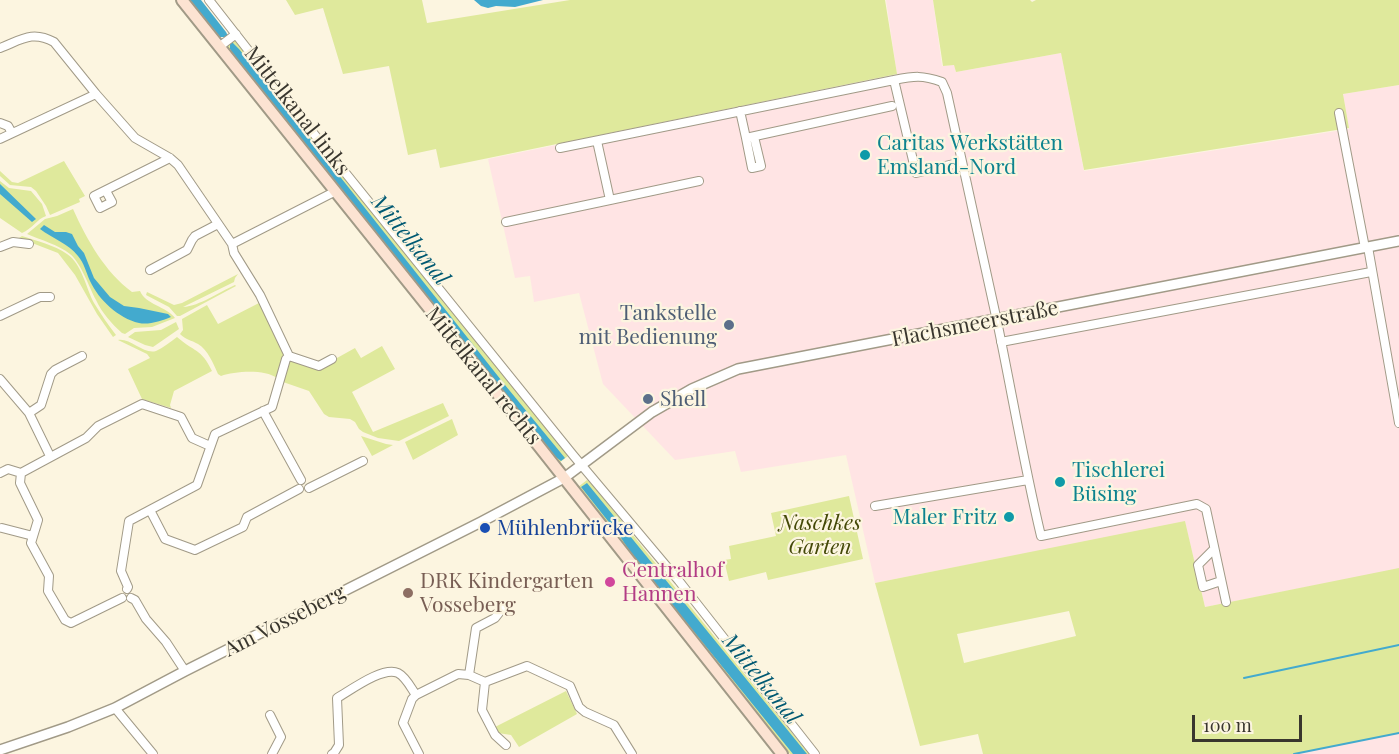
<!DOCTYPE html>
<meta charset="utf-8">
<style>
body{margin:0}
#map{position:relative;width:1399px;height:754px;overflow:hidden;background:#fcf5e0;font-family:"Playfair Display",serif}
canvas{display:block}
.scale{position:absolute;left:1192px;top:715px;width:110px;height:27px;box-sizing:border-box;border:3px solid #39362e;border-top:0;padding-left:8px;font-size:18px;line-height:21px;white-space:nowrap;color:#39362e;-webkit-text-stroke:4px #fcf5e0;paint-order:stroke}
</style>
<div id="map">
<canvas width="1399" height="754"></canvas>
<div class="scale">100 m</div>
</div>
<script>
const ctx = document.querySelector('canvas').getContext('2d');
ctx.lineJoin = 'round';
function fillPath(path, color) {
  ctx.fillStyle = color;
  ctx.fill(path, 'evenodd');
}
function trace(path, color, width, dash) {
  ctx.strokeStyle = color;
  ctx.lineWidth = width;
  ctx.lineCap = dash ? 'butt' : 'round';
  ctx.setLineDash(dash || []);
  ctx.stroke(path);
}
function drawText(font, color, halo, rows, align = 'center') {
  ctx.font = font + ' "Playfair Display",serif';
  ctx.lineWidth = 4.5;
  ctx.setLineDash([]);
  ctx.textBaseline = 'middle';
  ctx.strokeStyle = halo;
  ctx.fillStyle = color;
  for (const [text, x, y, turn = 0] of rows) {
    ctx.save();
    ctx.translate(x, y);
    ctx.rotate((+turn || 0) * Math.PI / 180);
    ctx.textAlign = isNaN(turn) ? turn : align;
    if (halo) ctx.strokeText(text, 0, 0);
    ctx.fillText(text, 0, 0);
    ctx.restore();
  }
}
const commercial = new Path2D(`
 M 886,0 L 933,0 L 942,66 L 954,65 L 956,72 L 1061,53 L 1084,171 L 1349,129 L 1343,94 L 1399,85 L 1399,569 L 1205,607 L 1185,522 L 875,583 L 846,455 L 741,472 L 735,451 L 675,460 L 603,384 L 579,293 L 534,302 L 530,276 L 515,278 L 488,159 L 897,75 Z
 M 1399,733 L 1399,754 L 1294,754 Z`);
const green = new Path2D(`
 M 286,0 L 422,0 L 427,23 L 570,0 L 885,0 L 897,74 L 440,168 L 436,149 L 408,155 L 389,66 L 343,74 L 323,8 L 295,15 Z
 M 933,0 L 1030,0 L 1032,2 L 1036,0 L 1399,0 L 1399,85 L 1343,94 L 1349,128 L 1084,170 L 1061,53 L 956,72 L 954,65 L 943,66 Z
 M 231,40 L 235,40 L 239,43 L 564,450 L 568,456 L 559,463 L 227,50 L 228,43 Z
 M 64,161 L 85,196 L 79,199 L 80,202 L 50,215 L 46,206 L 36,191 L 31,187 L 10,185 L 0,176 L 0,171 L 12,182 L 18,183 Z
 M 0,181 L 9,188 L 31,191 L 42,204 L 46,216 C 37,219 32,229 22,233 L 0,218 Z
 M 73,209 C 87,240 105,272 132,292 L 140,291 C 146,305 166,306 175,318 L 152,327 L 134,328 L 125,334 L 122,333 C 112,324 102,313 96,300 C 89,287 81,263 70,254 C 59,245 41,240 27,234 L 45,219 L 57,216 Z
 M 22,236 C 37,241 54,245 67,254 C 82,264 86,288 94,303 C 101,314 108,325 116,335 L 113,337 L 97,314 L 75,275 L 58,253 L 19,238 Z
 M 238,274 L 235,278 L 234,282 L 183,307 C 200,306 219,292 235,285 L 236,286 L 180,316 L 177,316 L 169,307 L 146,295 L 147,292 L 174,305 L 182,303 Z
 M 259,303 L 285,352 L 277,378 C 265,369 235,371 221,376 L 218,374 C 213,363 208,350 198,344 C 191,340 186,340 180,334 L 183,330 L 182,319 L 207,305 L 218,324 Z
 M 176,322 L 179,329 L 153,347 L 145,345 L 128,337 L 135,332 L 161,330 Z
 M 177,337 C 194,352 201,348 212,371 L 174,391 L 170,405 L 171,408 L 142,399 L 128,369 L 150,358 L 147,354 L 118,340 C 131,338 144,355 156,351 C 163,348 170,342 177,337 Z
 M 382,346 L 395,369 L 352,392 L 373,432 L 443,403 L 449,416 L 399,441 L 378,438 L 363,432 L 359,429 L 355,422 L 350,419 L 329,417 L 324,414 L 309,391 L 283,382 L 289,362 L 292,360 L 319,368 L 355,348 L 361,358 Z
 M 452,419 L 458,435 L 413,460 L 405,442 Z
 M 361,436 L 386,444 L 393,445 L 372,456 Z
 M 587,480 L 591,483 L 809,754 L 790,754 L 648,579 L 578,487 Z
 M 849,496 L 863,559 L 768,580 L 766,572 L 729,581 L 724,560 L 731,559 L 729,546 L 776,536 L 771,513 Z
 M 1185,521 L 1205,607 L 1399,568 L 1399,733 L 1294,754 L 983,754 L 978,734 L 920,746 L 875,583 ZM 1069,611 L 1076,636 L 964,663 L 957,634 Z
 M 566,691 L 577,714 L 519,747 L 511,735 L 498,733 L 495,727 Z`);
const water = new Path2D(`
 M 190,0 L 201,0 L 226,32 L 228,36 L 226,37 L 220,37 L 217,34 Z
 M 474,0 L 543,0 L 515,7 L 496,6 L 488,8 L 481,6 Z
 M 232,42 L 239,49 L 505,385 L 565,458 L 561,461 L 552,454 L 522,419 L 233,54 L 230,49 L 230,43 Z
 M 0,184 L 36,219 L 32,222 L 0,194 Z
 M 44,225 L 55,232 L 66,232 L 72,234 L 78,246 L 84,253 L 94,278 L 110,297 L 124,306 L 139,308 L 168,314 L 171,317 C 161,321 149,325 139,323 C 118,318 99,300 90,281 C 86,272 84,263 78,256 C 68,243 53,239 40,229 Z
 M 587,483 L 807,754 L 793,754 L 635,559 L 619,535 L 581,487 Z`);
const stream = new Path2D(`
 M 1244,678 L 1399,645
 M 1294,754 L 1399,733`);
const minor = new Path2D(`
 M 209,0 L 302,119 L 573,455 L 679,581 L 815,754
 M 219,47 L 236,34
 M 0,48 C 21,40 32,30 54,42 L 96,94 L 135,138 L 170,158 L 178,165 L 232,244 L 234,253 L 260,295 L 289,356
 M 740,111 L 746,138 L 892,106
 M 1339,113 L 1365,248
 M 0,123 L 8,126 L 12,133
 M 746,138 L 752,168 L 761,166 L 754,137
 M 0,139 L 96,94
 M 560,148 L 894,80
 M 962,162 L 916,173 L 894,80 C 915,76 922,75 942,82 L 947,93 C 964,169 981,245 997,321 C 1012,393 1024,465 1041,536 L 1197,504 L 1206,509 L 1226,602
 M 106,191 L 112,202 L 100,208 L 94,196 L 170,158
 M 610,200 L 699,181
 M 506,222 L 610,200 L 597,141
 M 232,244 L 334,192
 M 0,247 L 13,242 L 29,244
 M 1368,247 L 1399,423
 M 150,270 L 187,250 L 192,240 L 195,236 L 218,224
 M 0,316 L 40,297 L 50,297
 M 1001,342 L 1371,272
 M 0,379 L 29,413 L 50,456
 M 263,411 L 301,480
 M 29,413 L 41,405 L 51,374 L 55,370 L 82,356
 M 0,473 L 8,469 L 21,473
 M 309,488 L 363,461
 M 875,506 L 1028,480
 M 150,510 L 165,539 L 195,550 L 243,527 L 247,517 L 299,489
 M 2,528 L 33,536
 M 1214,549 L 1198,565 L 1203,587 L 1221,581
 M 127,589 L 128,587 L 121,571 L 129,521 L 197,485 L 215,434 L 272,407 L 286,359 L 289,356 L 319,366 L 332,359
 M 122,598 L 71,623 L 65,620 L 48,591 L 49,576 L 31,543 L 38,520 L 20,483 L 21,473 L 86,438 L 98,426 L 142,404 L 181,417 L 192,438 L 210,446
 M 131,598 L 135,600 L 146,619 L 166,642 L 185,671
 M 469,675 L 476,628 L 495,618 L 502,609
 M 485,682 L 482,710 L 495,735 L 506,745
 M 115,708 L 153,754
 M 270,715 L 281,737 L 272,754
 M 332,754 L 334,753 L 339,745 L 337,698 C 351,690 383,666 398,673 C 406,677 411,688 416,695
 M 419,754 L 403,723 L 412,699 L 416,695 L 458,674 L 469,675 L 485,682 L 527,666 L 570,686 L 579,707 L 585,712 L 614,725 L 632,754`);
const tertiary = new Path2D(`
 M 0,750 L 68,727 L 115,708 L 185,671 L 481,522 L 564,478 L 652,412 L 692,389 L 738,369 L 1399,241`);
const secondary = new Path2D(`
 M 182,0 L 497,393 L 782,754`);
const markers = [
 [865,155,6,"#0f9aa8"],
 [729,325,6,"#5c6f8a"],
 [648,399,6,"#5c6f8a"],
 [1060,482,6,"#0f9aa8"],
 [1009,517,6,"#0f9aa8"],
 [485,528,6,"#1a4fb4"],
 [610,582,6,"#d1479c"],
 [408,593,6,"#8d6e63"]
];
const streetNames = [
 ["Mittelkanal links",297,111,52],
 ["Flachsmeerstraße",975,324,-11],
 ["Mittelkanal rechts",483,376,51],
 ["Am Vosseberg",285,621,-27]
];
const cultureNames = [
 ["Caritas Werkstätten",877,143],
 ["Emsland-Nord",877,167],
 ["Tischlerei",1072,470],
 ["Büsing",1072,494],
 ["Maler Fritz",997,517,"right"]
];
const serviceNames = [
 ["Tankstelle",717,313],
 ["mit Bedienung",717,337],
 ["Shell",660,399,"left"]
];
const parkNames = [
 ["Naschkes",820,523],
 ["Garten",820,547]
];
const transitNames = [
 ["Mühlenbrücke",497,528]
];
const hotelNames = [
 ["Centralhof",622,570],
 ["Hannen",622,594]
];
const educationNames = [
 ["DRK Kindergarten",420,581],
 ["Vosseberg",420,605]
];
const waterNames = [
 ["Mittelkanal",410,240,51],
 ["Mittelkanal",761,679,51]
];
fillPath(commercial, '#ffe4e4');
fillPath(green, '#dfe99c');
fillPath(water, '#43aace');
trace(stream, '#43aace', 2);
trace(minor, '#a19a87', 10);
trace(tertiary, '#a19a87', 12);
trace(secondary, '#a19a87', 14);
trace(minor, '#fff', 8);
trace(tertiary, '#fff', 9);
trace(secondary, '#fce3d2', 10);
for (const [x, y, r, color] of markers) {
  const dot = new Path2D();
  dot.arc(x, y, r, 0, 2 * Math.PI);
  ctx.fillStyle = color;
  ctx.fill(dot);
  trace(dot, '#fcf5e0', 2);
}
drawText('21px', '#39362e', '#fcf5e0', streetNames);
drawText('21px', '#0d838f', '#fcf5e0', cultureNames, 'left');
drawText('21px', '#4e5e75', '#fcf5e0', serviceNames, 'right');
drawText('italic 21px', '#434807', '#fcf5e0', parkNames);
drawText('21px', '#164399', '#fcf5e0', transitNames, 'left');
drawText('21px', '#b23c85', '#fcf5e0', hotelNames, 'left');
drawText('21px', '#785e54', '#fcf5e0', educationNames, 'left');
drawText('italic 22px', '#005972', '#fcf5e0', waterNames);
</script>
